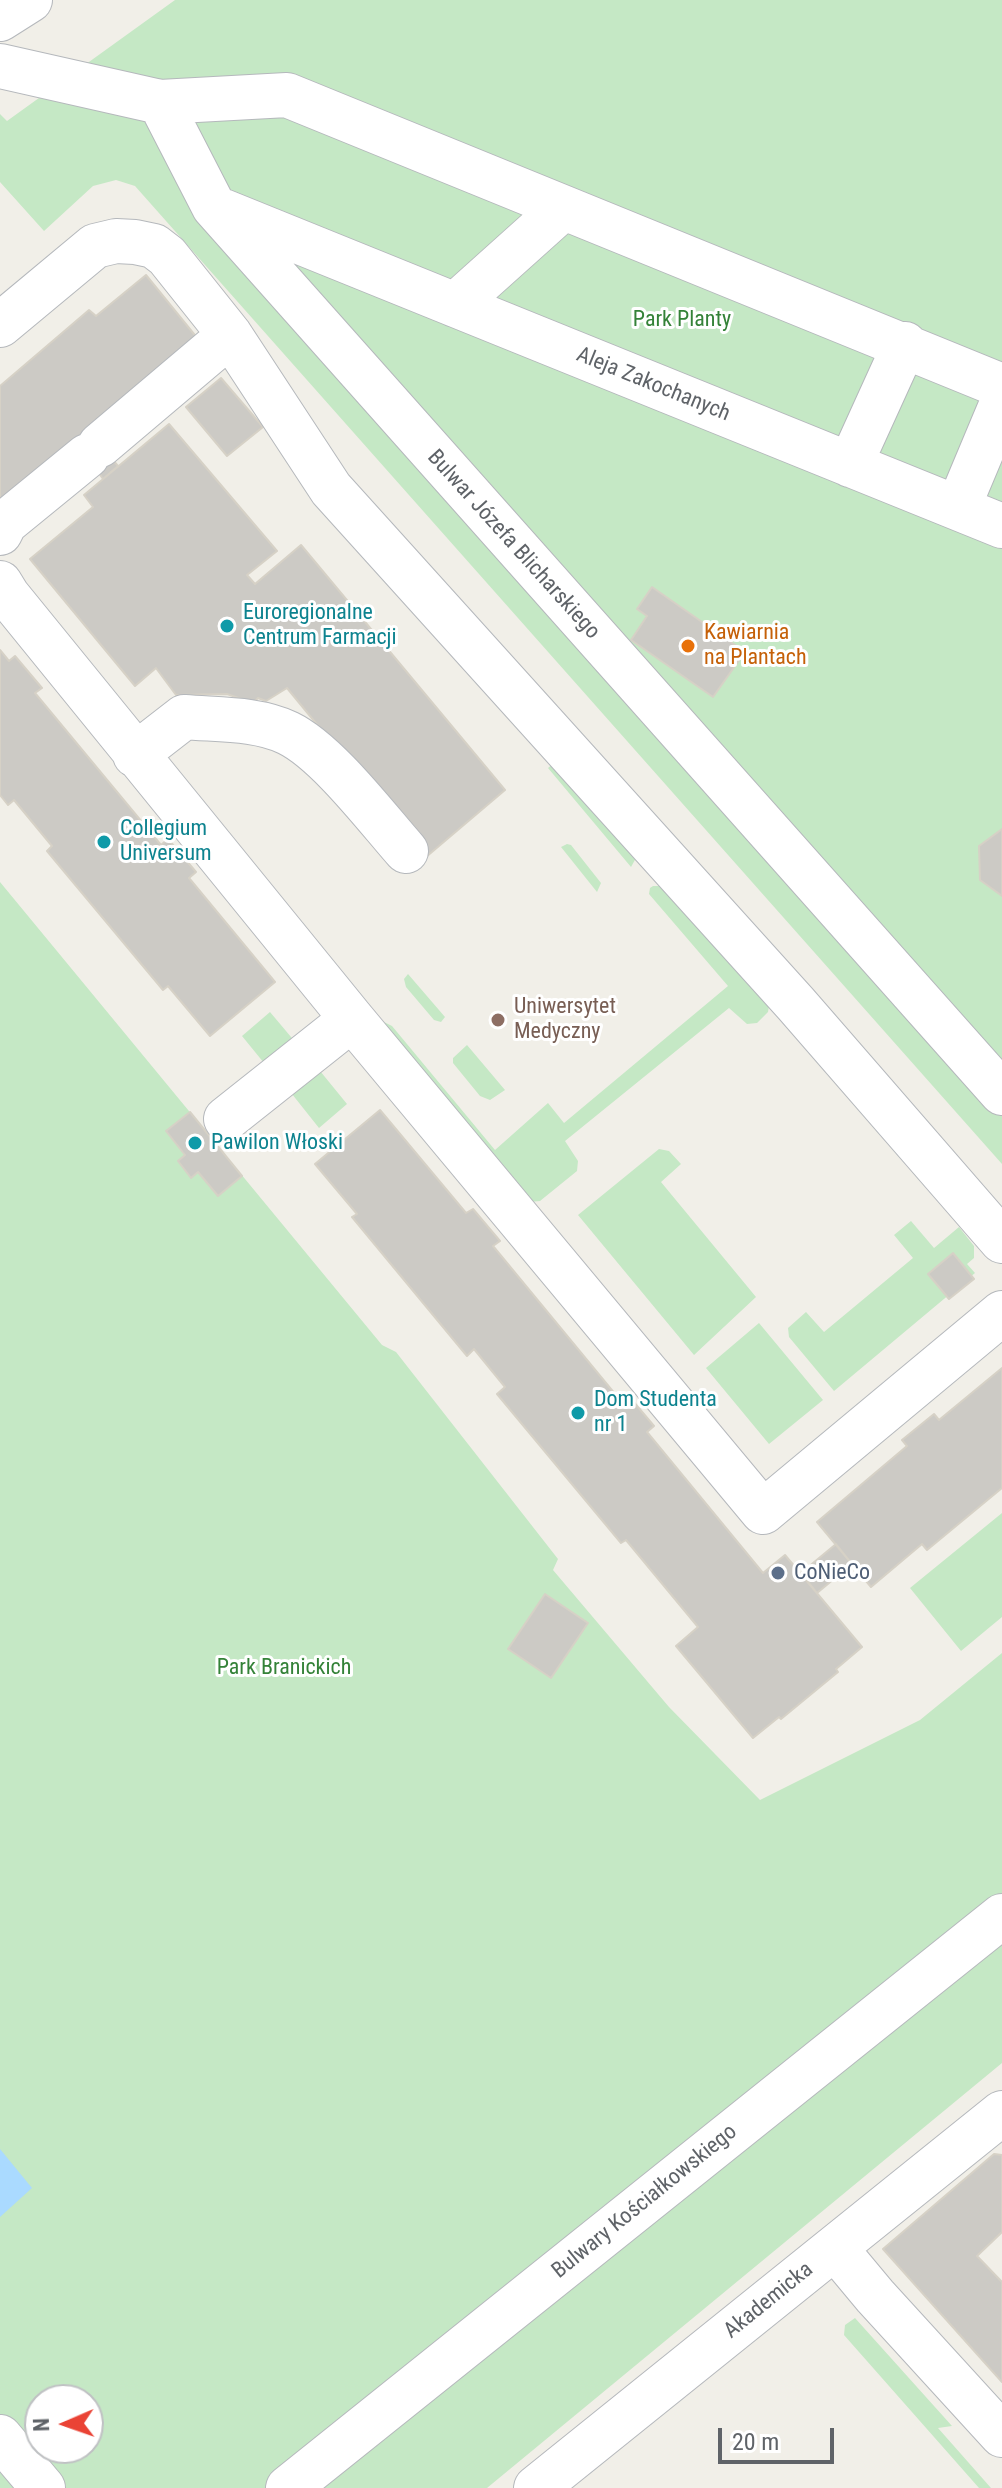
<!DOCTYPE html>
<meta charset="utf-8">
<style>
body{margin:0}
#map{position:relative;width:1002px;height:2488px;overflow:hidden;background:#f1efe8;font-family:"Roboto Condensed",sans-serif}
canvas{display:block}
.north{position:absolute;left:24px;top:2384px;width:80px;height:80px;box-sizing:border-box;background:#fff;border:2px solid #bfc1c3;border-radius:50%;rotate:268deg;font-size:22px;font-weight:700;line-height:32px;text-align:center;color:#5f6368}
.north::after{content:'';display:block;margin:auto;width:28px;height:36px;background:#ea4335;clip-path:polygon(50% 0,100% 100%,50% 72%,0 100%)}
.scale{position:absolute;left:718px;top:2428px;width:116px;height:36px;box-sizing:border-box;border:4px solid #5f6368;border-top:0;padding-left:10px;font-size:24px;line-height:28px;white-space:nowrap;color:#5f6368;-webkit-text-stroke:6px #fff;paint-order:stroke}
</style>
<div id="map">
<canvas width="1002" height="2488"></canvas>
<div class="north">N</div>
<div class="scale">20 m</div>
</div>
<script>
const ctx = document.querySelector('canvas').getContext('2d');
ctx.lineJoin = 'round';
function fillPath(path, color) {
  ctx.fillStyle = color;
  ctx.fill(path, 'evenodd');
}
function trace(path, color, width, dash) {
  ctx.strokeStyle = color;
  ctx.lineWidth = width;
  ctx.lineCap = dash ? 'butt' : 'round';
  ctx.setLineDash(dash || []);
  ctx.stroke(path);
}
function drawText(font, color, halo, rows, align = 'center') {
  ctx.font = font + ' "Roboto Condensed",sans-serif';
  ctx.lineWidth = 6;
  ctx.setLineDash([]);
  ctx.textBaseline = 'middle';
  ctx.strokeStyle = halo;
  ctx.fillStyle = color;
  for (const [text, x, y, turn = 0] of rows) {
    ctx.save();
    ctx.translate(x, y);
    ctx.rotate((+turn || 0) * Math.PI / 180);
    ctx.textAlign = isNaN(turn) ? turn : align;
    if (halo) ctx.strokeText(text, 0, 0);
    ctx.fillText(text, 0, 0);
    ctx.restore();
  }
}
const green = new Path2D(`
 M 175,0 L 1002,0 L 1002,1164 L 135,186 L 116,180 L 93,186 L 44,231 L 0,182 L 0,114 L 7,121 Z
 M 554,763 L 636,858 L 631,867 L 548,768 Z
 M 567,844 L 571,845 L 601,883 L 597,892 L 561,847 Z
 M 0,882 L 382,1345 L 396,1352 L 558,1559 L 553,1570 L 669,1707 L 760,1800 L 920,1720 L 1002,1653 L 1002,2063 L 487,2488 L 0,2488 ZM 40,2400 L 88,2400 L 88,2448 L 40,2448 Z
 M 653,886 L 661,886 L 770,1000 L 768,1012 L 757,1023 L 747,1024 L 729,1008 L 565,1141 L 578,1161 L 577,1171 L 540,1201 L 529,1202 L 376,1022 L 384,1022 L 392,1026 L 495,1150 L 548,1103 L 564,1123 L 728,986 L 649,894 L 650,888 Z
 M 408,974 L 445,1017 L 441,1022 L 434,1020 L 406,987 L 404,979 Z
 M 270,1012 L 302,1050 L 273,1074 L 242,1036 Z
 M 467,1045 L 505,1090 L 490,1100 L 480,1096 L 453,1063 L 453,1058 Z
 M 316,1066 L 347,1104 L 319,1128 L 288,1089 Z
 M 659,1149 L 669,1151 L 681,1164 L 661,1182 L 756,1297 L 694,1355 L 578,1215 Z
 M 911,1221 L 934,1248 L 959,1227 L 974,1246 L 974,1258 L 967,1264 L 975,1273 L 834,1391 L 789,1337 L 788,1328 L 806,1312 L 824,1332 L 913,1258 L 894,1235 Z
 M 759,1323 L 823,1400 L 769,1444 L 706,1368 Z
 M 1002,1513 L 1002,1617 L 961,1651 L 910,1588 Z
 M 855,2318 L 952,2426 L 938,2428 L 991,2488 L 979,2488 L 844,2335 L 845,2325 Z`);
const water = new Path2D(`
 M 0,2149 L 32,2188 L 0,2217 Z`);
const building = new Path2D(`
 M 146,275 L 198,339 L 0,504 L 0,386 L 89,310 L 96,316 Z
 M 221,378 L 263,427 L 227,456 L 186,407 Z
 M 169,424 L 277,551 L 247,575 L 255,584 L 301,545 L 505,790 L 426,857 L 287,688 L 266,701 L 258,698 L 253,703 L 227,694 L 176,695 L 156,668 L 135,686 L 30,559 L 93,507 L 84,495 Z
 M 100,445 L 118,466 L 103,479 L 87,456 Z
 M 652,587 L 745,652 L 713,697 L 631,640 L 647,616 L 637,609 Z
 M 0,650 L 9,661 L 15,656 L 42,688 L 35,693 L 161,845 L 168,839 L 196,872 L 189,878 L 275,982 L 210,1036 L 168,986 L 163,990 L 47,851 L 52,846 L 14,800 L 8,805 L 0,795 Z
 M 1002,829 L 1002,896 L 980,880 L 979,846 Z
 M 380,1110 L 466,1213 L 473,1209 L 500,1241 L 493,1246 L 620,1400 L 627,1394 L 654,1426 L 647,1432 L 763,1573 L 785,1555 L 862,1647 L 836,1669 L 838,1672 L 781,1719 L 779,1717 L 753,1738 L 676,1646 L 698,1627 L 626,1540 L 621,1543 L 497,1394 L 505,1387 L 474,1349 L 467,1356 L 352,1217 L 357,1214 L 315,1164 Z
 M 190,1112 L 242,1176 L 218,1196 L 198,1172 L 191,1178 L 178,1161 L 185,1155 L 166,1131 Z
 M 953,1253 L 974,1279 L 949,1299 L 928,1274 Z
 M 1002,1368 L 1002,1488 L 927,1550 L 922,1544 L 871,1587 L 817,1522 L 907,1446 L 902,1440 L 934,1414 L 939,1420 Z
 M 836,1544 L 852,1564 L 817,1593 L 801,1573 Z
 M 545,1594 L 588,1623 L 551,1678 L 508,1649 Z
 M 994,2154 L 1002,2155 L 1002,2232 L 977,2256 L 1002,2282 L 1002,2382 L 883,2249 Z`);
const minor = new Path2D(`
 M 0,19 L 30,0
 M 0,66 L 160,102 L 287,95 L 1002,386
 M 160,102 L 214,207 L 1002,1093
 M 223,211 L 1002,526
 M 455,305 L 562,209
 M 0,325 L 95,246 L 116,241 L 135,242 L 154,246 L 167,256 L 230,335 L 331,489 L 796,1004 L 1002,1241
 M 100,445 L 230,335
 M 850,465 L 905,344
 M 958,508 L 1002,403
 M 0,533 L 5,523 L 87,456
 M 0,583 L 8,596 L 352,1019 L 763,1512 L 1002,1313
 M 135,755 L 184,717 C 217,720 257,718 288,733 C 327,752 376,817 406,851
 M 226,1119 L 352,1019
 M 835,2248 L 875,2296 L 1002,2435
 M 0,2437 L 43,2488
 M 288,2488 L 1002,1916
 M 536,2488 L 1002,2113`);
const markers = [
 [227,626,8,"#0f9aa8"],
 [688,646,8,"#e8710a"],
 [104,842,8,"#0f9aa8"],
 [498,1020,8,"#8d6e63"],
 [195,1143,8,"#0f9aa8"],
 [578,1413,8,"#0f9aa8"],
 [778,1573,8,"#5c6f8a"]
];
const parkNames = [
 ["Park Planty",682,320],
 ["Park Branickich",284,1668]
];
const streetNames = [
 ["Aleja Zakochanych",653,385,22],
 ["Bulwar Józefa Blicharskiego",513,545,48],
 ["Bulwary Kościałkowskiego",645,2202,-39],
 ["Akademicka",769,2301,-39]
];
const cultureNames = [
 ["Euroregionalne",243,613],
 ["Centrum Farmacji",243,638],
 ["Collegium",120,829],
 ["Universum",120,854],
 ["Pawilon Włoski",211,1143],
 ["Dom Studenta",594,1400],
 ["nr 1",594,1425]
];
const foodNames = [
 ["Kawiarnia",704,633],
 ["na Plantach",704,658]
];
const educationNames = [
 ["Uniwersytet",514,1007],
 ["Medyczny",514,1032]
];
const serviceNames = [
 ["CoNieCo",794,1573]
];
fillPath(green, '#c5e8c5');
fillPath(water, '#aadaff');
fillPath(building, '#cccac5');
trace(building, '#d6d1c6', 2);
trace(minor, '#b5b8bc', 46);
trace(minor, '#fff', 44);
for (const [x, y, r, color] of markers) {
  const dot = new Path2D();
  dot.arc(x, y, r, 0, 2 * Math.PI);
  ctx.fillStyle = color;
  ctx.fill(dot);
  trace(dot, '#fff', 3);
}
drawText('22px', '#348238', '#fff', parkNames);
drawText('22px', '#5f6368', '#fff', streetNames);
drawText('22px', '#0d838f', '#fff', cultureNames, 'left');
drawText('22px', '#c56008', '#fff', foodNames, 'left');
drawText('22px', '#785e54', '#fff', educationNames, 'left');
drawText('22px', '#4e5e75', '#fff', serviceNames, 'left');
</script>
